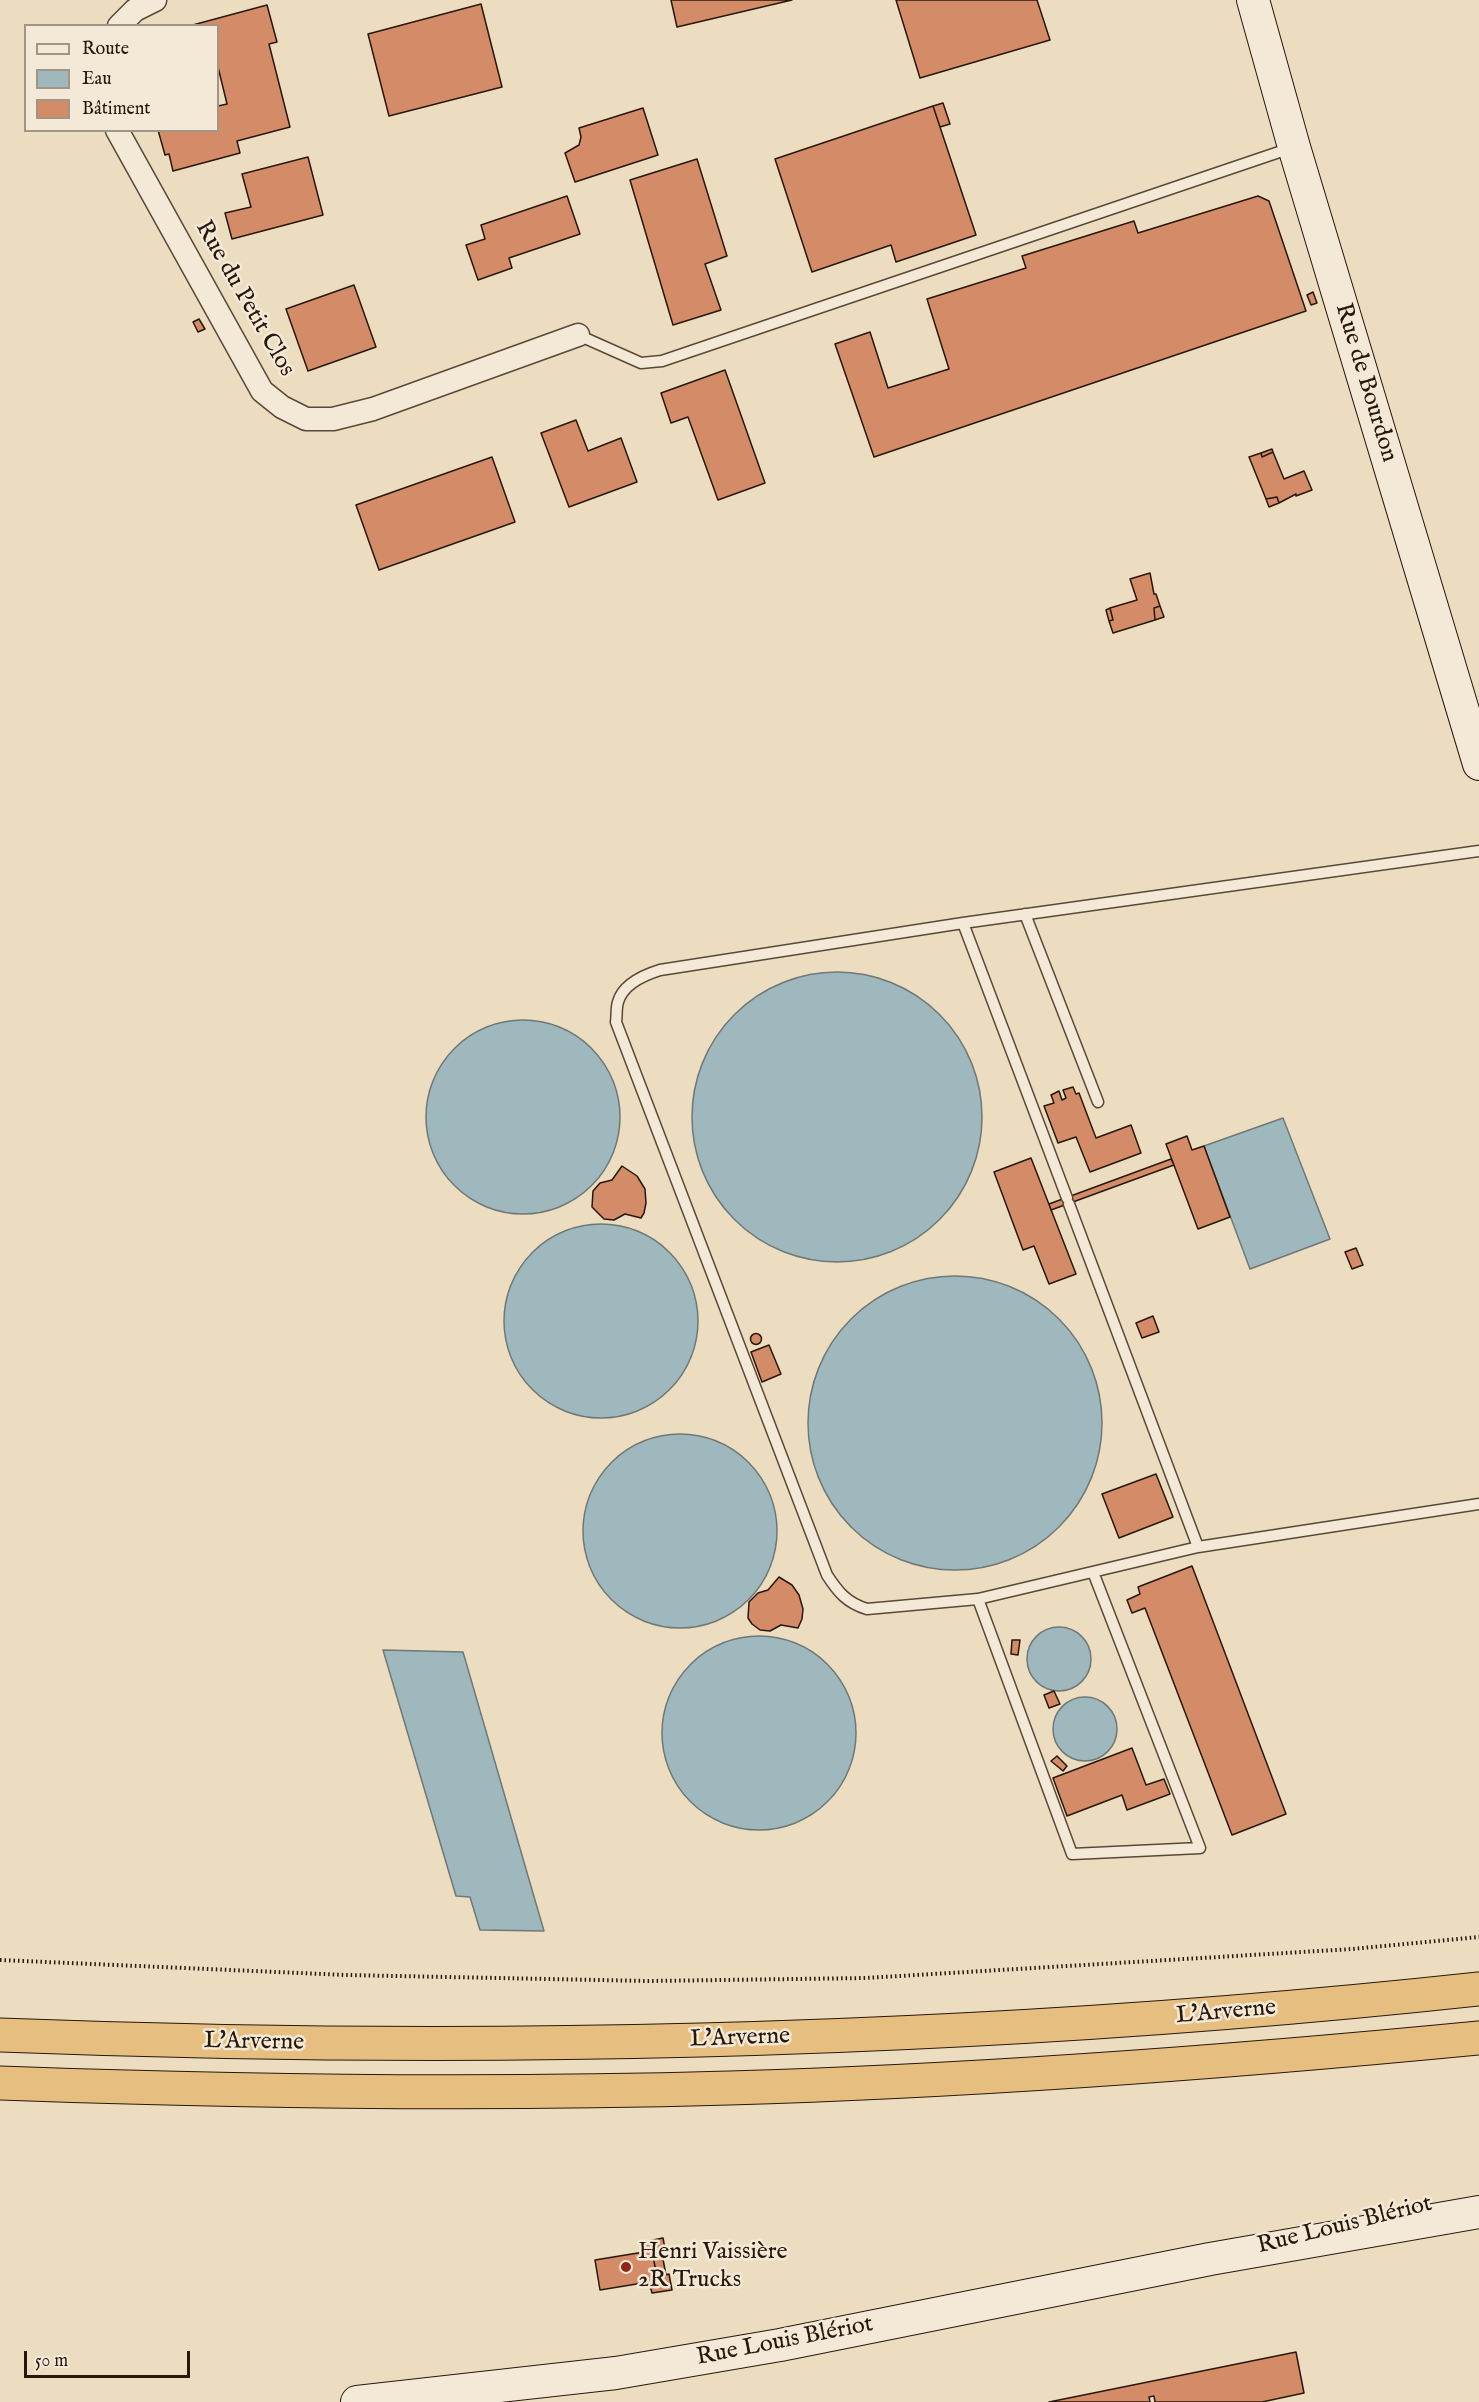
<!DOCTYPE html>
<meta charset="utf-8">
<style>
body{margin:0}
#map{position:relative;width:1479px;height:2402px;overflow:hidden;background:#edddc0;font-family:"IM FELL English",serif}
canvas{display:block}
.legend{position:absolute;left:24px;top:24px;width:195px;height:108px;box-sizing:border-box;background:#f3e9d6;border:2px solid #a29585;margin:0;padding:8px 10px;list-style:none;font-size:18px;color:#28170b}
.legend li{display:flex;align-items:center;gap:12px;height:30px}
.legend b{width:30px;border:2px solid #a29585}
.scale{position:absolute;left:24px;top:2351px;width:166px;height:27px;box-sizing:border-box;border:3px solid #28170b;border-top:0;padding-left:8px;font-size:18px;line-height:21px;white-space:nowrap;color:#28170b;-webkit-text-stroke:4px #f3e9d6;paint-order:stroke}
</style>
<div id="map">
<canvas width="1479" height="2402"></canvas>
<ul class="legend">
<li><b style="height:8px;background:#f3e9d6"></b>Route</li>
<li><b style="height:16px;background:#9fb8be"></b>Eau</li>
<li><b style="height:16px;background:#d38c67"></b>Bâtiment</li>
</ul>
<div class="scale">50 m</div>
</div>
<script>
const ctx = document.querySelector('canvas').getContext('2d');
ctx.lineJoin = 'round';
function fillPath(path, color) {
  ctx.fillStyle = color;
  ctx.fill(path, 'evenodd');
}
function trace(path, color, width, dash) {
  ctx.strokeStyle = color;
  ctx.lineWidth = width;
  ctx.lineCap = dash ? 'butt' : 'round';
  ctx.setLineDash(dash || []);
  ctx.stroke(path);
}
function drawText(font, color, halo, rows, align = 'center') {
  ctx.font = font + ' "IM FELL English",serif';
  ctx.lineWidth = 5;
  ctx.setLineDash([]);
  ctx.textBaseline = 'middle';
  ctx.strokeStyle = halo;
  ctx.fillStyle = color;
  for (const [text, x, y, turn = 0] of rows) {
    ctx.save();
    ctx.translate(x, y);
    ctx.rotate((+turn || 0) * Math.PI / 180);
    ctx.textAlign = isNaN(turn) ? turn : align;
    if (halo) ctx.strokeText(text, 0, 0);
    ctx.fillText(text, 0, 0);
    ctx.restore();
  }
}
const water = new Path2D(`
 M692 1117a145 145 0 1 1 290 0a145 145 0 1 1-290 0Z
 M426 1117a97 97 0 1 1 194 0a97 97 0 1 1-194 0Z
 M 1283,1118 L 1330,1239 L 1250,1269 L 1204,1146 Z
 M504 1321a97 97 0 1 1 194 0a97 97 0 1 1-194 0Z
 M808 1423a147 147 0 1 1 294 0a147 147 0 1 1-294 0Z
 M583 1531a97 97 0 1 1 194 0a97 97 0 1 1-194 0Z
 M1027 1659a32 32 0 1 1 64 0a32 32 0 1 1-64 0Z
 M662 1733a97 97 0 1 1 194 0a97 97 0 1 1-194 0Z
 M 383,1650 L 463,1652 L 544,1931 L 480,1930 L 470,1897 L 456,1896 Z
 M1053 1729a32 32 0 1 1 64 0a32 32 0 1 1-64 0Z`);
const building = new Path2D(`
 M 671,0 L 792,0 L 677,27 Z
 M 896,0 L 1037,0 L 1050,40 L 920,78 Z
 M 481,4 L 502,87 L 389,116 L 368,34 Z
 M 267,5 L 277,42 L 269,44 L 290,127 L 237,141 L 240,153 L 173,171 L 169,154 L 165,155 L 158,130 L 218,130 L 218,106 L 227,104 L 218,67 L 218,26 L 189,26 Z
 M 943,103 L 950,124 L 940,127 L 933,106 Z
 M 933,106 L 976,235 L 896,262 L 891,245 L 812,272 L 775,159 Z
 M 643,108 L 658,155 L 575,182 L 565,153 L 579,145 L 581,137 L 579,128 Z
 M 308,157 L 323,215 L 232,239 L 225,213 L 251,207 L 242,174 Z
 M 697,159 L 727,256 L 705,264 L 721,310 L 673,325 L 630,180 Z
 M 567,196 L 580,234 L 509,258 L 512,268 L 478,280 L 466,245 L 485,239 L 481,225 Z
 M 1258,196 L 1269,201 L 1306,311 L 874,457 L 835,344 L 870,332 L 888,388 L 949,369 L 927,299 L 1026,268 L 1022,256 L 1134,221 L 1138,233 Z
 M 354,285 L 376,347 L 308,371 L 286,309 Z
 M 1313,292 L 1317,303 L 1311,305 L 1307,295 Z
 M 199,319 L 205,329 L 198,332 L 193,322 Z
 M 725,370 L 765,483 L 718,500 L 688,417 L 671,423 L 661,393 Z
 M 576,420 L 588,451 L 621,438 L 637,482 L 569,507 L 541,433 Z
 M 1272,449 L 1273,452 L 1262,457 L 1261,453 Z
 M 1273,452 L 1284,479 L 1304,471 L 1312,490 L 1296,496 L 1296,494 L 1279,503 L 1277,497 L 1266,499 L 1249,457 L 1261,453 L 1262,457 Z
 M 492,457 L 515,522 L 379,570 L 356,505 Z
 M 1277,497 L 1279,503 L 1269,507 L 1266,499 Z
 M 1150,573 L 1154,594 L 1156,594 L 1160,606 L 1154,608 L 1155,620 L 1113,633 L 1109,621 L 1113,620 L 1110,608 L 1137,600 L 1130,579 Z
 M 1160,606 L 1164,617 L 1155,620 L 1154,608 Z
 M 1110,608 L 1113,620 L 1109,621 L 1106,610 Z
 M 1073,1087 L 1076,1094 L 1079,1093 L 1096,1138 L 1131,1125 L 1141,1153 L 1090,1172 L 1076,1137 L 1058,1143 L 1044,1106 L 1054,1103 L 1051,1095 L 1059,1091 L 1062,1100 L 1066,1098 L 1063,1090 Z
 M 1187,1136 L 1192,1150 L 1204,1146 L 1230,1217 L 1198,1229 L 1166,1144 Z
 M 1031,1158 L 1076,1274 L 1049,1284 L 1034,1246 L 1023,1250 L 994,1172 Z
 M 1171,1159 L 1174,1165 L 1051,1210 L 1049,1204 Z
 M 622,1166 L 637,1176 L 645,1189 L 646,1203 L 644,1213 L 641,1218 L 625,1214 L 614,1220 L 604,1219 L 592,1207 L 593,1191 L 600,1183 L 612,1180 Z
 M 1356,1248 L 1363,1265 L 1352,1269 L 1345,1252 Z
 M 1153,1316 L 1159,1332 L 1142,1338 L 1136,1323 Z
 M750.5 1339a5.5 5.5 0 1 1 11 0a5.5 5.5 0 1 1-11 0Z
 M 769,1345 L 781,1374 L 762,1382 L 751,1352 Z
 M 1156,1474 L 1173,1517 L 1119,1538 L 1102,1494 Z
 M 1192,1566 L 1286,1814 L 1232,1835 L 1145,1608 L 1132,1613 L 1127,1600 L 1140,1594 L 1138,1587 Z
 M 779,1577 L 792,1585 L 799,1595 L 803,1609 L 802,1619 L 798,1628 L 781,1625 L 770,1631 L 760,1630 L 752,1624 L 748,1618 L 749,1602 L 758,1593 L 768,1590 Z
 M 1012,1640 L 1020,1640 L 1018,1655 L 1011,1654 Z
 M 1054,1691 L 1060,1704 L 1049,1708 L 1044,1695 Z
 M 1132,1748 L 1146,1785 L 1164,1779 L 1170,1794 L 1127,1810 L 1122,1795 L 1067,1816 L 1053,1778 Z
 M 1057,1756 L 1067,1766 L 1063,1771 L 1051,1761 Z
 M 663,2238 L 666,2254 L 653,2256 L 657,2277 L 669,2274 L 672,2290 L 652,2293 L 649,2282 L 600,2290 L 595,2260 L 644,2252 L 643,2242 Z
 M 662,2254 L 666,2275 L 657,2277 L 653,2256 Z
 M 1296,2352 L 1304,2393 L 1262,2402 L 1155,2402 L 1154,2396 L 1149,2397 L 1150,2402 L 1049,2402 Z`);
const path = new Path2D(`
 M 0,1960 L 346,1975 L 649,1981 L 866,1978 L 1352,1949 L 1479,1937`);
const lane = new Path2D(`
 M 578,335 L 641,363 L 662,361 L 1291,148
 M 1479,851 L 963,923 L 660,970 C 644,975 623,984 618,1002 C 616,1008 617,1016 616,1022 L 827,1575 C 838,1592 847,1603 867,1609 L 978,1599 L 1198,1547 L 1479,1504
 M 1025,914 L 1098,1102
 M 963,923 L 1067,1198
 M 1069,1204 L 1198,1547
 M 978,1599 L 1072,1854 L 1200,1848 L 1093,1572`);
const street = new Path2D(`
 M 119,26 L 135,10 L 155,0
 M 117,130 L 262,391 L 282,407 L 306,419 L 333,419 L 373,409 L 578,335`);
const secondary = new Path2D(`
 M 1253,0 L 1294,147 L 1479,764
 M 357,2402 L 616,2373 L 780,2345 L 1210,2259 L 1479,2212`);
const highway = new Path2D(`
 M 0,2035 C 493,2054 988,2042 1479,1989
 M 0,2083 C 243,2092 486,2095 729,2088 C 980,2081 1230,2062 1479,2038`);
const markers = [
 [626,2267,6,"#8f2418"]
];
const streetNames = [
 ["Rue du Petit Clos",244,299,60],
 ["Rue de Bourdon",1365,383,73],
 ["L'Arverne",1226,2013,-5],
 ["L'Arverne",740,2039,-2],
 ["L'Arverne",254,2043,1],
 ["Rue Louis Blériot",1345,2226,-14],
 ["Rue Louis Blériot",785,2342,-11]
];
const poiNames = [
 ["Henri Vaissière",638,2253],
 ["2R Trucks",638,2281]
];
fillPath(water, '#9fb8be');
trace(water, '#6f7876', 1.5);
fillPath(building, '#d38c67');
trace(building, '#28170b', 1.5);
trace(lane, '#594838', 13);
trace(street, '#594838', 25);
trace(secondary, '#28170b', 34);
trace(highway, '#28170b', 35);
trace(path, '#28170b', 4, [1.5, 3]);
trace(lane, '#f3e9d6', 10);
trace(street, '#f3e9d6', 22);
trace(secondary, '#f3e9d6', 32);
trace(highway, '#e6be80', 33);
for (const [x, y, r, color] of markers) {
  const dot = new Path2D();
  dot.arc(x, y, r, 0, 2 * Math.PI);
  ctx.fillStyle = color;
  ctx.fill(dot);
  trace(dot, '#f3e9d6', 2);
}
drawText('24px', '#28170b', '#f3e9d6', streetNames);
drawText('24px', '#28170b', '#f3e9d6', poiNames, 'left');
</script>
